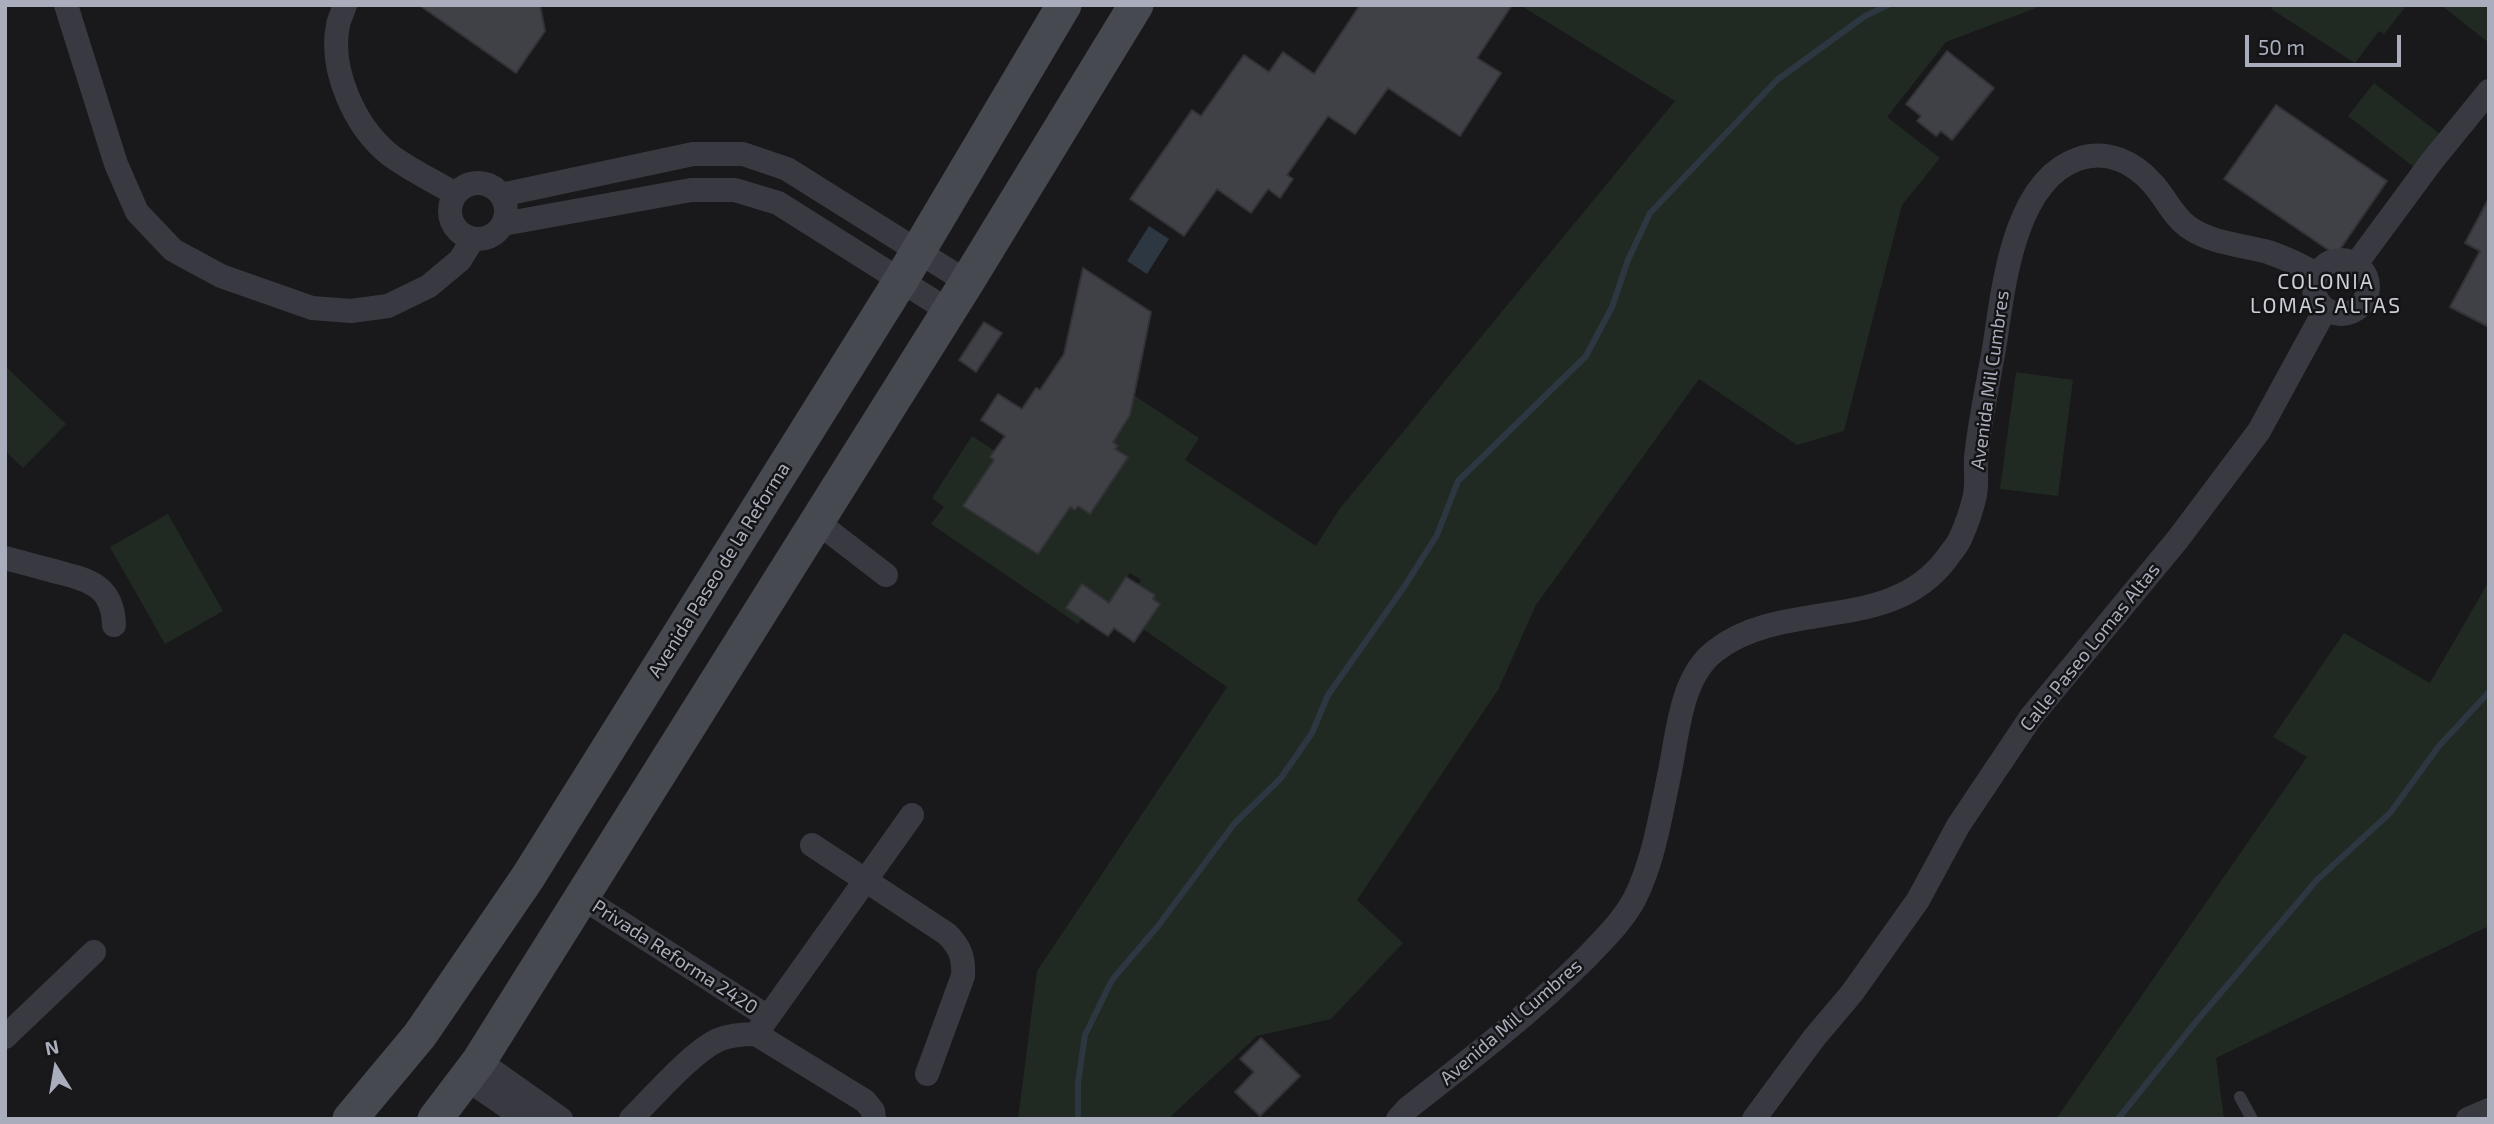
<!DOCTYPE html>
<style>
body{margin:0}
#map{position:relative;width:2494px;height:1124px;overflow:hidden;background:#19191b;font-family:"Exo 2",sans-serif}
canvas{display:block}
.frame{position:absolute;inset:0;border:7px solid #aaaebc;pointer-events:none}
.north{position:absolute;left:21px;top:1033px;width:70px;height:70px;-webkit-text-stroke:5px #141416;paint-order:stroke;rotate:349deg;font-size:19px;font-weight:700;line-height:28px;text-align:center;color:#aaaebc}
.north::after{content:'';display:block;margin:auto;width:24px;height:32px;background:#aaaebc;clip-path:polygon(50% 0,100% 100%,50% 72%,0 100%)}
.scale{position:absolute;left:2245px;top:35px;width:156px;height:32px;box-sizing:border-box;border:4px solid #aaaebc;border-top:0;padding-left:9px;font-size:21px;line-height:24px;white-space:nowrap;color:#aaaebc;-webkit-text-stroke:5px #141416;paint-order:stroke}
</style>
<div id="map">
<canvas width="2494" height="1124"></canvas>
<div class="frame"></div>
<div class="north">N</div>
<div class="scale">50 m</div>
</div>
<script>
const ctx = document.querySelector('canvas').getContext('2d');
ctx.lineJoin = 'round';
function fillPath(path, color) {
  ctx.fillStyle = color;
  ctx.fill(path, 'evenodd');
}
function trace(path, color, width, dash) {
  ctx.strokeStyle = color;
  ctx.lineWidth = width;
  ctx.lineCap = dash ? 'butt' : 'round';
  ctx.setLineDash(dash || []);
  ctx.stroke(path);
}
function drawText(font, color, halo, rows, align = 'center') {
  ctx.font = font + ' "Exo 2",sans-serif';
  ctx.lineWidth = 5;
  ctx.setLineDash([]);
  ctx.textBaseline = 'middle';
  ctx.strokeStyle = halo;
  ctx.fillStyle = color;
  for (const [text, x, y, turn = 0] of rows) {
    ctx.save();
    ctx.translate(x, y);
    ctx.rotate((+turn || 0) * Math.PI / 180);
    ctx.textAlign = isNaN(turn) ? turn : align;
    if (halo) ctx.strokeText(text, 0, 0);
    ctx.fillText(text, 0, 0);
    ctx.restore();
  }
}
const green = new Path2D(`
 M 1520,5 L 2044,5 L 1946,42 L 1887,117 L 1940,158 L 1902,205 L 1844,431 L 1797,445 L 1699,379 L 1536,605 L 1498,690 L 1357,900 L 1403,943 L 1331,1019 L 1257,1036 L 1168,1119 L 1018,1119 L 1037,971 L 1227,687 L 1143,629 L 1160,604 L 1153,599 L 1155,595 L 1136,588 L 1141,580 L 1130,573 L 1103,612 L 1082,585 L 1066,608 L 1082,618 L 1078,624 L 931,524 L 944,507 L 932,498 L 972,436 L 995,451 L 994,460 L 964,506 L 1038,554 L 1070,507 L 1075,510 L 1078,506 L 1090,514 L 1128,457 L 1115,449 L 1117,446 L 1113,442 L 1130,416 L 1126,390 L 1199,438 L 1185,460 L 1316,546 L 1338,511 L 1675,101 Z
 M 2273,5 L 2407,5 L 2384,34 L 2379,31 L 2355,63 L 2271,9 Z
 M 2441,5 L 2489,5 L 2489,43 Z
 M 2374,83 L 2440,134 L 2414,167 L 2348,116 Z
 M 5,366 L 66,424 L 23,468 L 5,451 Z
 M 2016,372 L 2073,380 L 2058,496 L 2000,489 Z
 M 168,514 L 223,611 L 165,644 L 110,547 Z
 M 2489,581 L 2489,926 L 2216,1058 L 2224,1119 L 2056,1119 L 2307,757 L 2273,737 L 2344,633 L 2430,683 Z`);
const water = new Path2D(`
 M 1149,226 L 1169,239 L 1147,274 L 1127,261 Z`);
const stream = new Path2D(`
 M 1078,1119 L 1078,1083 L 1085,1035 L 1112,980 L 1158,926 L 1234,824 L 1281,778 L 1312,733 L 1328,695 L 1404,587 L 1437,535 L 1458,481 L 1586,356 L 1612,307 L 1628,260 L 1650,213 L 1777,80 L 1865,16 L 1888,5
 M 2118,1119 L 2195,1023 L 2317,880 L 2390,813 L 2439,746 L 2489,692`);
const building = new Path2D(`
 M 419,5 L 540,5 L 545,31 L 516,73 Z
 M 1360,5 L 1512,5 L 1477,58 L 1501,73 L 1460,136 L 1388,88 L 1355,134 L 1328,116 L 1287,175 L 1293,179 L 1280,198 L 1268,189 L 1251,213 L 1217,189 L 1184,236 L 1130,199 L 1192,110 L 1201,116 L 1244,55 L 1269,72 L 1283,52 L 1314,74 Z
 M 1947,51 L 1994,88 L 1952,140 L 1941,131 L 1936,136 L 1917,121 L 1921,116 L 1906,104 Z
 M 2276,105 L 2387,181 L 2336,255 L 2224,179 Z
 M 2489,198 L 2489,327 L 2450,307 L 2480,251 L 2465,243 Z
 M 1083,268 L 1151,312 L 1130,415 L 1113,442 L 1118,446 L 1115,449 L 1128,457 L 1090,514 L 1078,506 L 1075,510 L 1070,507 L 1038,554 L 963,506 L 994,460 L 990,457 L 1005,436 L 981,420 L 998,394 L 1022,409 L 1036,388 L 1040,390 L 1064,354 Z
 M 984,322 L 1002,333 L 976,372 L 959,360 Z
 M 1126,577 L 1155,595 L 1153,599 L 1160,604 L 1134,642 L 1114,628 L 1108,636 L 1066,608 L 1082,584 L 1109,603 Z
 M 1261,1038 L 1300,1076 L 1260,1116 L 1235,1092 L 1254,1072 L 1240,1059 Z`);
const service = new Path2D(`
 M 2240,1097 L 2252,1119`);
const minor = new Path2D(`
 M 66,5 L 116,164 L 137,212 L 173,250 L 221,276 L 312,308 L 351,311 L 388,306 L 429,286 L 460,260 L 473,239
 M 345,5 C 343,12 339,19 338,25 C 329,70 355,127 390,155 C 410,170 434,181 455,194
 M450 211a28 28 0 1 1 56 0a28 28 0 1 1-56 0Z
 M 501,195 L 693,154 L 743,154 L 787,169 L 967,282
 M 503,224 L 691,190 L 735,190 L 778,203 L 949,311
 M2314 287a27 27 0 1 1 54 0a27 27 0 1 1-54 0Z
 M 2356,264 L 2432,161 L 2489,91
 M 816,521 L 886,575
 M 5,558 C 21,562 38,567 54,571 C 87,580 113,584 114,625
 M 812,845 L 947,934 C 960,947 964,957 963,976 L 927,1074
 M 581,897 L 768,1017
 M 756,1034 L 912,815
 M 5,1037 L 94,952
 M 479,1061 L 561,1119
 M 467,1079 L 525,1119
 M 631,1119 C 653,1097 692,1052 718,1040 C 730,1035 743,1034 756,1034 L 865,1101 L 873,1111 L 874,1119
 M 1398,1119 L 1408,1108 C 1470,1060 1531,1013 1586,958 C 1603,940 1623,921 1635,898 C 1654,860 1661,813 1670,771 C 1678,732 1681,677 1715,651 C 1784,597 1890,635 1947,558 C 1951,552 1957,546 1960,539 C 1966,526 1972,509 1975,495 C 1978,480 1974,464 1977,449 C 1981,416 1988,383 1994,349 C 2003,292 2012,182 2078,159 C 2107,149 2134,162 2153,184 C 2165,197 2173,216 2187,226 C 2209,243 2242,245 2268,252 C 2286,258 2301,265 2317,275
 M 1754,1119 L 1814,1038 L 1852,993 L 1918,900 L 1958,826 L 2031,717 L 2178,539 L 2259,431 L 2325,310
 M 2468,1119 L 2489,1110`);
const secondary = new Path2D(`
 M 350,1119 L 420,1035 L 528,877 L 901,280 L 1064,5
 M 435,1119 L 479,1061 L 967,282 L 1136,5`);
const streetNames = [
 ["Avenida Mil Cumbres",1990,380,-82],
 ["Avenida Paseo de la Reforma",719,570,-58],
 ["Calle Paseo Lomas Altas",2090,647,-51],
 ["Privada Reforma 2420",675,957,33],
 ["Avenida Mil Cumbres",1511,1022,-41]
];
const neighbourhoodNames = [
 ["COLONIA",2326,282],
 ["LOMAS ALTAS",2326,306]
];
fillPath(green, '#202a22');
fillPath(water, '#2d3741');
trace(stream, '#2d3741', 6);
fillPath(building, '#404146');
trace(building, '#333337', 2);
trace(service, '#393a41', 12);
trace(minor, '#393a41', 24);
trace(secondary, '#474951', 35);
drawText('19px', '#aaaebc', '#141416', streetNames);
ctx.letterSpacing = '2px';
drawText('21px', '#ccced8', '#141416', neighbourhoodNames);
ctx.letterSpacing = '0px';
</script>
